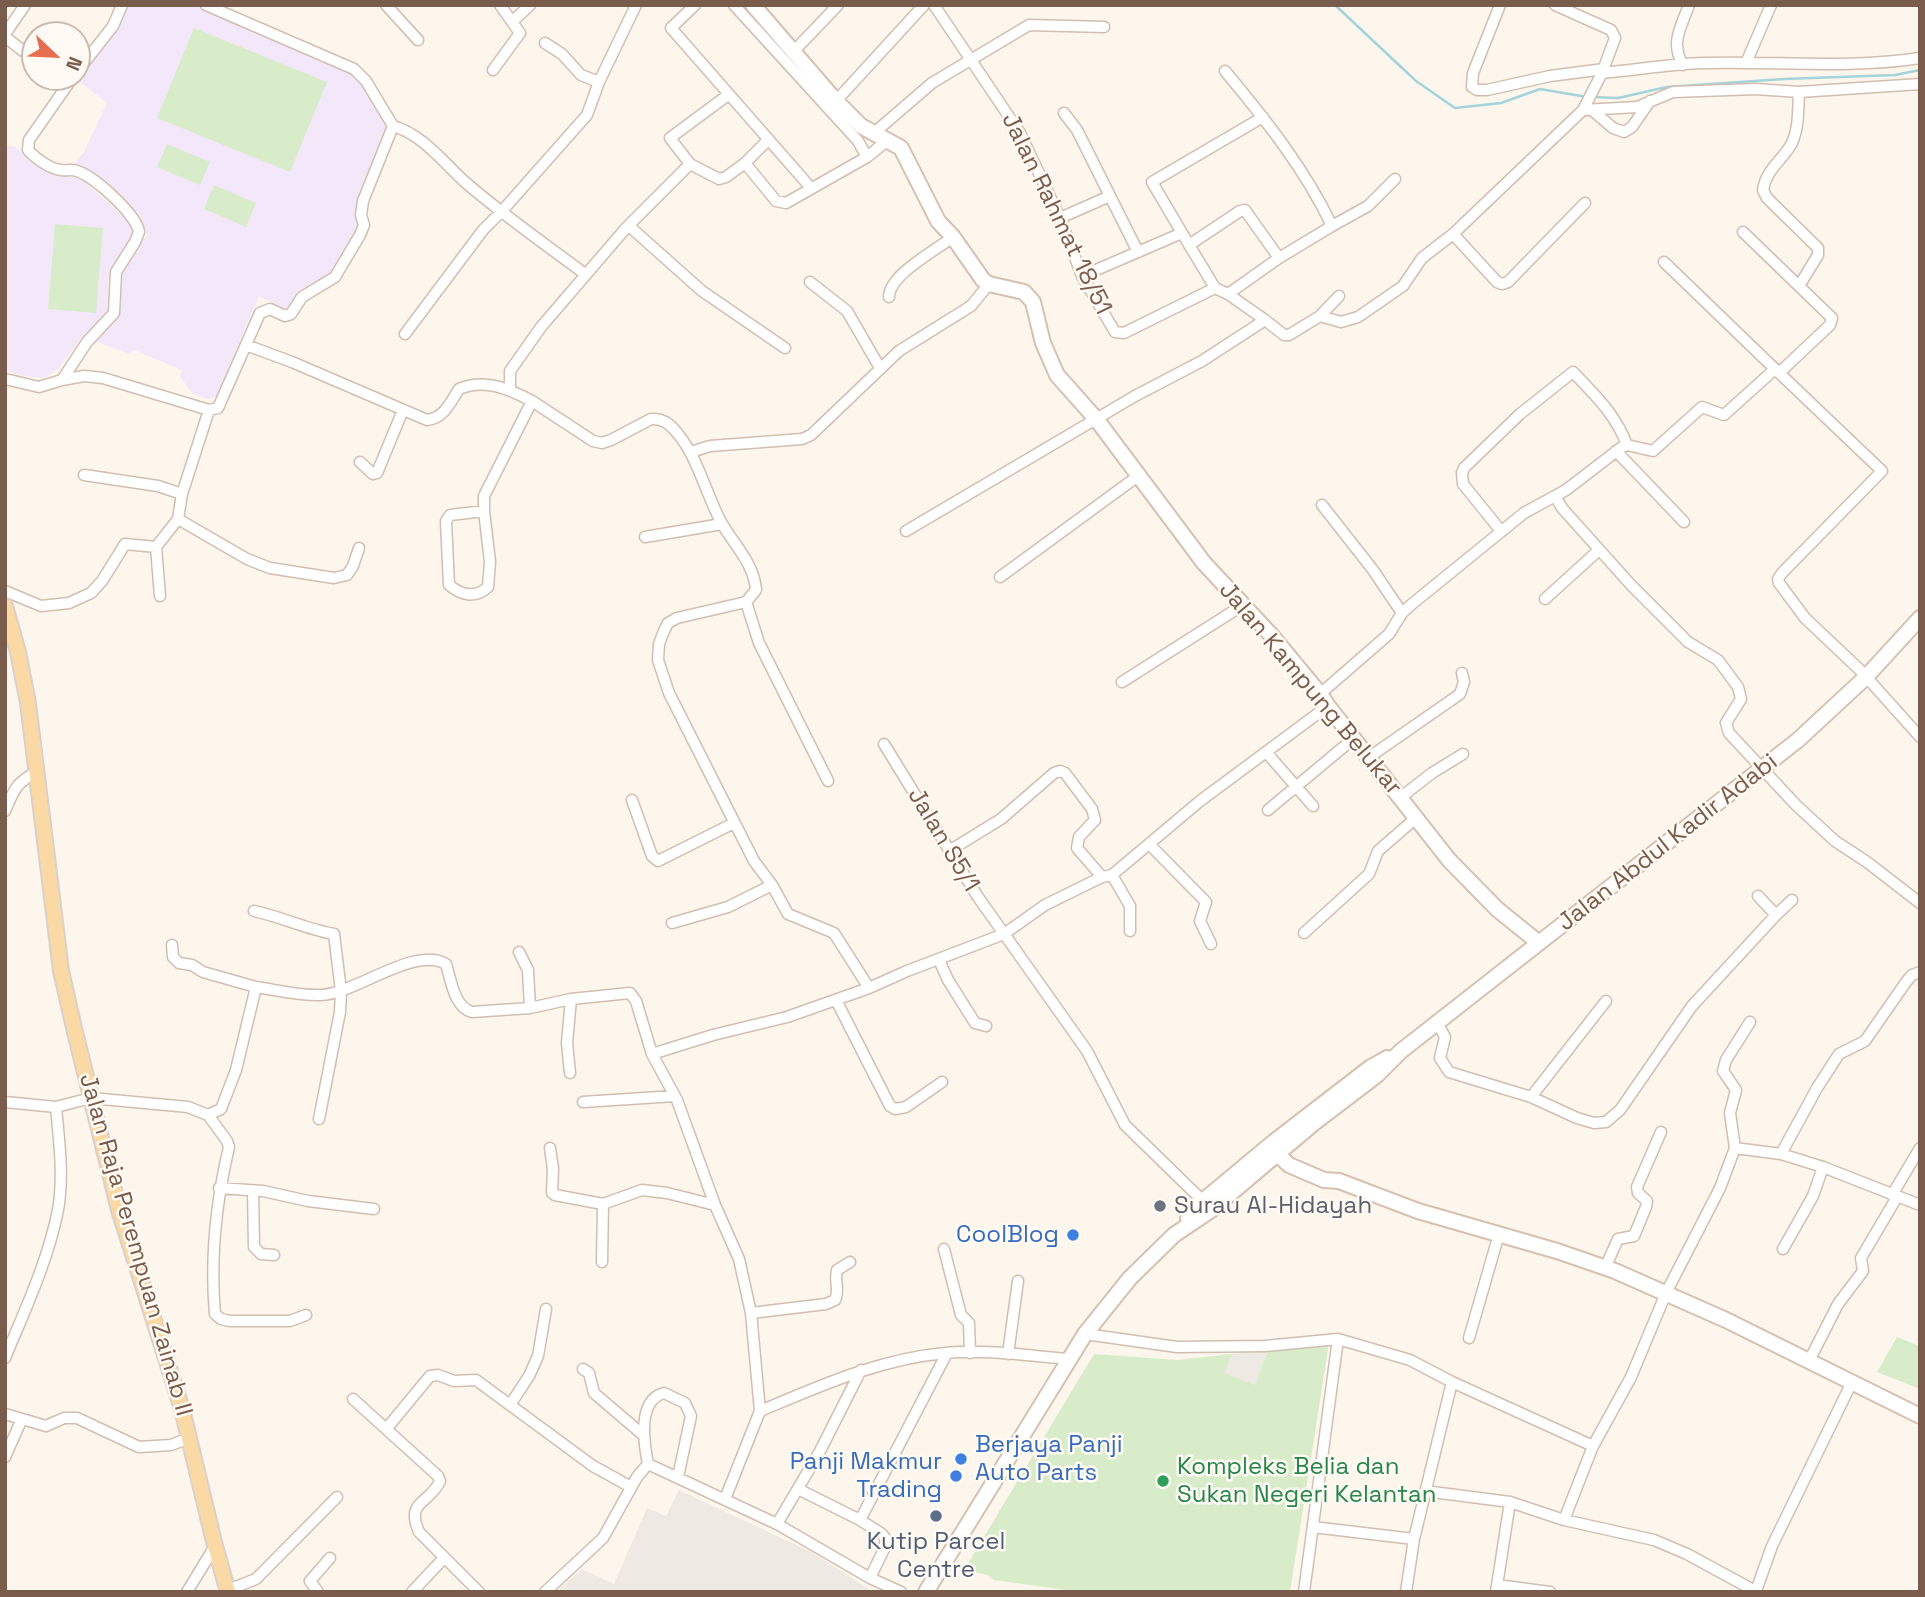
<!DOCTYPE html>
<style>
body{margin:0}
#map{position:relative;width:1925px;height:1597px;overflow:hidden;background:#fdf6ec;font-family:"Space Grotesk",sans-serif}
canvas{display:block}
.frame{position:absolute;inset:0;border:7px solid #7a5c4d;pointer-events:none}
.north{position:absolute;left:21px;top:21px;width:70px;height:70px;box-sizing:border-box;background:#fffaf3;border:2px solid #cabbb1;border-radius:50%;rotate:113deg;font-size:19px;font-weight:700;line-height:28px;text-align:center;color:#7a5c4d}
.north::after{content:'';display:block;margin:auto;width:24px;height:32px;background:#e76f51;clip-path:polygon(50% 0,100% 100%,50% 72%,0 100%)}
</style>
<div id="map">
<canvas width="1925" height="1597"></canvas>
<div class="frame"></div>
<div class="north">N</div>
</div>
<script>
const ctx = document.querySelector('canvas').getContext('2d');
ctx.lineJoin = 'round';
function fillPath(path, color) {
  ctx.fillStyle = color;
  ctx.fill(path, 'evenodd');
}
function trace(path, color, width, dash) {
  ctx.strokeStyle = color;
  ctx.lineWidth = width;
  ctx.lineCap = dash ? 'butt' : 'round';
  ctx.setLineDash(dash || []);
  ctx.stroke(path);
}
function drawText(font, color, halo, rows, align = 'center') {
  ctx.font = font + ' "Space Grotesk",sans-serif';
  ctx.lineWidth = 5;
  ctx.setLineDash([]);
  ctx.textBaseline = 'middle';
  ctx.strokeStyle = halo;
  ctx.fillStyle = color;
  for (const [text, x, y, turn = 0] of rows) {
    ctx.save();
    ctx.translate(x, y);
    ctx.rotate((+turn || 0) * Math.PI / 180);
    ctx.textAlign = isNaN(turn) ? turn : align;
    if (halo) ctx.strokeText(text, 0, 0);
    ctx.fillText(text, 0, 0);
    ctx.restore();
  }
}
const industrial = new Path2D(`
 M 1268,1350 L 1255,1386 L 1225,1373 L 1232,1354 Z
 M 679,1490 L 811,1552 L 874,1592 L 557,1592 L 582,1569 L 614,1584 L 647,1508 L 666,1516 Z`);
const education = new Path2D(`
 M 127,5 L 197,5 L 209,13 L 353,73 L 390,127 L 356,208 L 360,223 L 359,228 L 333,272 L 298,291 L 288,311 L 259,296 L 216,397 L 208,399 L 193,394 L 180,377 L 182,370 L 134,350 L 129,354 L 95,341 L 119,314 L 119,283 L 122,270 L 136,247 L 147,236 L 141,218 L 134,211 L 91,172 L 75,163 L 84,152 L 107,103 L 79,81 L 118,27 Z
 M 5,145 L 15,147 L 47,168 L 68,177 L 79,177 L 130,222 L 132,236 L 111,269 L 108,281 L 108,310 L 82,338 L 57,370 L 44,378 L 18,375 L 5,370 Z`);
const green = new Path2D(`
 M 194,28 L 327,82 L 290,172 L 157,118 Z
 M 167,144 L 210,162 L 200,185 L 157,167 Z
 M 214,185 L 256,203 L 246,227 L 204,209 Z
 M 55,224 L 103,228 L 96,313 L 48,309 Z
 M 1897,1337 L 1920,1346 L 1920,1389 L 1877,1372 Z
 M 1329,1343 L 1290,1592 L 1066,1592 L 1065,1590 L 994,1580 L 988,1575 L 964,1570 L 1094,1354 L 1177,1360 L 1232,1354 L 1225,1373 L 1255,1385 L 1268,1350 Z`);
const stream = new Path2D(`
 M 1335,5 L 1416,81 L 1455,108 L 1501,103 L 1540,89 L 1587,97
 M 1594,97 L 1618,98 L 1667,87 L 1784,79 L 1895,75 L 1920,70`);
const street = new Path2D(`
 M 386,5 L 418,40
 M 695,5 L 671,28 L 811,188
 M 734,5 L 858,141 L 867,157
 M 934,5 L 1020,133 L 1060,218 L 1082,276 L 1115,332 L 1124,333 L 1215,288
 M 1500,5 L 1473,73 L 1472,87 L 1477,90 L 1487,90 L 1550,76 L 1604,69
 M 513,21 L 530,5
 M 5,34 L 25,5
 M 5,37 L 35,60
 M 545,43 L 562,54 L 581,75 L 599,82
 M 793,52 L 838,5
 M 1746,63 L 1771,5
 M 1683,65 C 1670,43 1681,27 1689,5
 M 493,70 L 520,33 L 500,5
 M 1225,71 C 1265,119 1305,169 1332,226 L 1279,258 L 1228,294
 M 77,72 L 113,26 L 122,5
 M 1602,73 C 1636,70 1670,64 1704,63 C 1776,61 1848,69 1920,58
 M 58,77 L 67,84
 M 836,101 L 924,5
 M 1583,110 L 1637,107 L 1673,92 L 1756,89 L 1799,92 L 1920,84
 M 1592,110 L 1613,128 L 1624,132 L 1632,127 L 1650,101
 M 1064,113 L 1077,130 L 1138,252
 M 393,126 C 422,134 443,162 465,182 C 503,215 545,244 585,274
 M 874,133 L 932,83 L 1029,25 L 1104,27
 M 768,140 L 745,163 L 776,201 L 786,203 L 867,157 L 888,140
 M 690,164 L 670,138 L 728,95
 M 1060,218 L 1110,196
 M 629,226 L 702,291 L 785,348
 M 1332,226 L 1368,206 L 1395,179
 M 1743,232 L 1832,318 L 1830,325 L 1779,373
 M 1182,233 L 1152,182 L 1263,117
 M 1453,234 L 1497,282 L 1502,284 L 1508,282 L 1585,203
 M 1189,245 L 1240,211 L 1245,210 L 1279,258
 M 1664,262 L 1775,369
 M 810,282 L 847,311 L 880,368
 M 1799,286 L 1818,255 L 1818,248 L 1767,198 L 1763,190 C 1766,169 1783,160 1792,143 C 1799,127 1798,109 1799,92
 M 889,297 C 889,275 936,250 953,237
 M 1320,316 L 1339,296
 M 1265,320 L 1284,335 L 1289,335 L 1320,316 L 1341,322 L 1358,317 L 1403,286 L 1422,258 L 1453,234 L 1583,110 L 1602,73 L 1615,38 L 1611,30 L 1555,5
 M 405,334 L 483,230 L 502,211 L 587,115 L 599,82 L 636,5
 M 246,345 L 292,362 L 427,420 C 444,418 450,403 459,389 C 485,378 509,389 532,401 L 484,496 L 484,511 L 490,562 L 488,587 C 475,599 461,595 449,585 L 446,521 L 450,515 L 484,511
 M 5,379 L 39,387 L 62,380 L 84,376 L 103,378 L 209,410 L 218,408 L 260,313 L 270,309 L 285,316 L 291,314 L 302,297 L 335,277 L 360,235 L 364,225 L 361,215 L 363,201 L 393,126 L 366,81 L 354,69 L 206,5
 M 62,380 L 87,342 L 114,313 L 116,272 L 135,242 L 139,232 C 137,215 94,176 77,171 C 72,169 66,171 61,170 C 50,169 35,158 28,150 L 29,140 L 73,77
 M 510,389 L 510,371 L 541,327 L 626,228 L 690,164 L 719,179 L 726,177 L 745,163
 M 532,401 L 593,441 L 602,443 L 611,440 L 651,419 C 663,418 670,424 678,434 C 698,458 706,494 721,522 C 734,545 754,563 756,590 L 746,602
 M 209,410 L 182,494 L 178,519 L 247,559 L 270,568 L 334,578 L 347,575 L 353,566 L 359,548
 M 1616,451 L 1684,522
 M 691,452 L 710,446 L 802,439 L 811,435 L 899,351 L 971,306 L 989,284
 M 360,462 L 373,474 L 377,473 L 403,410
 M 84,475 L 158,486 L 182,494
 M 1555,496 L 1562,508 L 1631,585 L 1688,642 L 1718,660 L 1738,687 L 1741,699 L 1726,723 L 1729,733 L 1796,805 L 1835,841 L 1867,862 L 1920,903
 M 1322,505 L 1373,570 L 1402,613
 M 906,531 L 1135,396 L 1202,361 L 1265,320 L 1228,294 L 1215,288 L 1182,233 L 1082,276
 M 1501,531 L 1463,484 L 1462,473 L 1464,468 L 1520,414 L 1573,372 C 1595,395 1616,415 1627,445
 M 645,537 L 722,524
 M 1000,577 L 1138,476
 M 5,591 L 41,606 L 69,603 L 91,593 L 102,581 L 125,544 L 156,547
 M 160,596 L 156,547 L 178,519
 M 1545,599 L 1599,550
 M 1122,682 L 1243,605
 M 1320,694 L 1389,634 L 1402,613 L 1412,604 L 1524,513 L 1566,490 L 1622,447 L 1627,445 L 1653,451 L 1702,407 L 1724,415 L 1775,369 L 1882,471 L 1782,573 L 1778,579 L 1779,583 L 1805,618 L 1861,671 L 1920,737
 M 884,744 L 978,897 L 1087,1051 L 1125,1125 L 1203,1201
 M 1266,752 L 1313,806
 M 1368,758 L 1460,694 L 1464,682 L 1462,673
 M 1400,798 L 1432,773 L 1463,754
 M 632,800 L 652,856 L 658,861 L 734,823
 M 1268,810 L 1353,739
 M 5,811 C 14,790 15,784 36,772
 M 1150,845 L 1206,902 L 1200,921 L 1211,944
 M 949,851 L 1001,819 L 1054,773 L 1060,771 L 1065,773 L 1092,809 L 1095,820 L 1079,837 L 1077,848 L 1102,877
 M 1112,875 L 1130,906 L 1130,931
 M 772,885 L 788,914 L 834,933 L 869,988
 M 254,911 C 282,917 306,929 334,934 L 341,991 L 340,1012 L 319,1119
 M 1776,915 L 1792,900
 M 672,923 L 728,907 L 772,885 L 754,861 L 669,693 L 658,660 L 659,644 L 664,631 L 668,623 L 677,618 L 746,602 L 759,643 L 828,781
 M 1304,933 L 1369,874 L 1378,851 L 1416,818
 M 172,945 L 173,957 L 179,963 L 192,965 L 203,972 L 256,987
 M 519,952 L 528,970 L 530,1008
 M 939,960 L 948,980 L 975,1023 L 986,1026
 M 836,1000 L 890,1106 L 895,1109 L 906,1107 L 942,1082
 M 1437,1022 L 1445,1037 L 1440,1058 L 1449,1072 L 1531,1097 L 1577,1118 L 1594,1123 L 1606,1122 L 1620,1110 L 1692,1006 L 1776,915 L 1758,896
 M 652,1054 L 713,1035 L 787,1017 L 869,988 L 907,971 L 1004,934 L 1045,905 L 1102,877 L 1112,875 L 1200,801 L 1328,706
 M 570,1073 L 567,1043 L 571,999
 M 1531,1097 L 1606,1001
 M 5,1102 L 56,1107 L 91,1098 L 188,1107 L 208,1115 L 227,1141 L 229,1147 C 216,1202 210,1258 215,1314 L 221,1319 L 230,1321 L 290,1321 L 306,1315
 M 583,1102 L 675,1096
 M 208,1115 L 221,1109 L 236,1070 L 256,987 C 277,990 300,996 321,995 C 355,994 415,945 446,964 C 451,980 454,1007 472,1012 L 530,1008 L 571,999 L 630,993 L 636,1001 L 652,1054 L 677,1100 L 715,1205 L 739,1259 L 751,1313 L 760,1411 L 725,1499
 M 550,1148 L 553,1169 L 552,1193 L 555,1195 L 603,1204 L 642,1190 L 667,1193 L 715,1205
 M 1735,1148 L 1730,1113 L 1736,1090 L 1723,1071 L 1726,1060 L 1750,1022
 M 1823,1167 L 1920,1205
 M 219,1188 L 263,1191 L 308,1201 L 374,1209
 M 253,1191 L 254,1247 L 261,1254 L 274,1255
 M 1892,1195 L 1920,1148
 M 944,1249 L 961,1315 L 969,1323 L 970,1353
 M 1783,1249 L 1813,1196 L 1823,1167 L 1781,1154 L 1817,1088 L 1839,1054 L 1865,1041 L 1906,982 L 1912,975 L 1920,972
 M 602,1262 L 603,1204
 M 1605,1268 L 1618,1239 L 1634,1236 L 1646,1207 L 1647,1201 L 1638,1193 L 1637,1187 L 1661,1132
 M 751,1313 L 826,1304 L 835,1300 C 840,1291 834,1280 837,1270 L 850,1262
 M 1085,1334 L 1177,1347 L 1265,1346 L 1338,1339 L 1410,1360 L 1452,1382 L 1593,1446
 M 1469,1338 L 1499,1234
 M 1008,1354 L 1018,1281
 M 5,1358 C 25,1310 48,1261 58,1210 C 64,1176 59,1140 56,1107
 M 1809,1361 L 1838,1304 L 1863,1271 L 1861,1258 L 1897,1197
 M 583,1369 L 589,1373 L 594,1393 L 642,1434
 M 353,1399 L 438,1476 L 440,1481 C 430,1504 405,1500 419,1532 L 479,1592
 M 510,1405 L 529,1376 L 538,1356 L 546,1309
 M 760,1411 C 820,1386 879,1359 945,1353 C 986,1349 1029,1356 1070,1359
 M 5,1414 L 46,1426 L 64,1418 L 77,1418 L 139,1447 L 171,1445 L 189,1438
 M 387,1428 L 430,1376 L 438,1375 L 454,1381 L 476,1380 L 593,1466 L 631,1487
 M 5,1457 L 21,1421
 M 648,1464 C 644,1444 637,1400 664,1393 L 685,1403 L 691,1416 L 678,1477
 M 798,1489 L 860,1520
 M 1425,1491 L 1510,1502 L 1496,1592
 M 1510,1502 L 1564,1520 L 1654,1540 L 1687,1554 L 1757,1592
 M 1564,1520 L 1593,1446 L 1631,1377 L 1666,1293 L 1720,1188 L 1735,1148 L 1781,1154
 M 777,1524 L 820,1451 L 861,1370
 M 1313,1527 L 1414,1539
 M 870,1578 L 885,1547 L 886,1539 L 882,1534 L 860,1520 L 947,1353
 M 1497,1585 L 1550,1592
 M 228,1590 L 256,1579 L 337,1497
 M 1756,1591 L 1772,1546 L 1851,1384
 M 187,1592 L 215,1546
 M 318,1592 L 310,1581 L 330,1558
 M 412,1592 L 444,1558
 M 545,1592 L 603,1538 L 637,1477 L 648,1464 L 777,1524 L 870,1578 L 901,1592
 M 1304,1592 L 1338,1339
 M 1406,1592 L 1414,1539 L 1452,1382`);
const secondary = new Path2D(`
 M 753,5 L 836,101 L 861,126 L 901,148 L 938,221 L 953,237 L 983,280 L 989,284 L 1024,292 L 1033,302 L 1043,343 L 1057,375 L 1097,420 L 1204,563 L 1272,636 L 1320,694 L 1328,706 L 1449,860 L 1497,909 L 1539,943
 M 1269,1146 L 1289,1165 L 1324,1180 L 1339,1181 L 1418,1211 L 1557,1251 L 1615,1271 L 1726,1320 L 1920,1416
 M 1188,1218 L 1203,1201 L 1275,1141 L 1371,1067 L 1387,1058
 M 926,1592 L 1085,1334 L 1130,1278 L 1174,1235 L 1211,1210 L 1314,1123 L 1377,1075 L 1401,1051 L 1798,740 L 1866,677 L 1920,618`);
const primary = new Path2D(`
 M 5,606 L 18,652 L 28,703 L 61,971 L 74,1028 L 119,1210 L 182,1409 L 215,1546 L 228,1592`);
const markers = [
 [1160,1206,7,"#6b7280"],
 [1073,1235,7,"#3f7fe0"],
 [961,1459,7,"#3f7fe0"],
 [956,1476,7,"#3f7fe0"],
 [1163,1481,7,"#2e9e5b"],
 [936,1516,7,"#5c6f8a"]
];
const streetNames = [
 ["Jalan Rahmat 18/51",1056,214,64],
 ["Jalan Kampung Belukar",1310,689,50],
 ["Jalan S5/1",943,840,59],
 ["Jalan Abdul Kadir Adabi",1668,843,-38],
 ["Jalan Raja Perempuan Zainab II",135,1245,74]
];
const worshipNames = [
 ["Surau Al-Hidayah",1174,1206]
];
const shopNames = [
 ["CoolBlog",1059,1235],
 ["Berjaya Panji",975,1445,"left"],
 ["Auto Parts",975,1473,"left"],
 ["Panji Makmur",942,1462],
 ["Trading",942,1490]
];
const leisureNames = [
 ["Kompleks Belia dan",1177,1467],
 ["Sukan Negeri Kelantan",1177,1495]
];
const serviceNames = [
 ["Kutip Parcel",936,1542],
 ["Centre",936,1570]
];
fillPath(industrial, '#efe9e4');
fillPath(education, '#f3e8fa');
fillPath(green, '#d8ecc9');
trace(stream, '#a5d3da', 2.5);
trace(street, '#d1beb0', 13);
trace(secondary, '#d6c0b0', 18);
trace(primary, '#dad1cd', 18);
trace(street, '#fff', 10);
trace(secondary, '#fff', 14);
trace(primary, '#fbd9a5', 14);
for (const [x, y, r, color] of markers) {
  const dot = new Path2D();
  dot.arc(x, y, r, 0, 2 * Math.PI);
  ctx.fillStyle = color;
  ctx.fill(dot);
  trace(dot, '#fffaf3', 2.5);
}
drawText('24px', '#7a5c4d', '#fffaf3', streetNames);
drawText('24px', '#5b616d', '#fffaf3', worshipNames, 'left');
drawText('24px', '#366cbe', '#fffaf3', shopNames, 'right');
drawText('24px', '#27864d', '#fffaf3', leisureNames, 'left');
drawText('24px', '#4e5e75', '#fffaf3', serviceNames);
</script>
